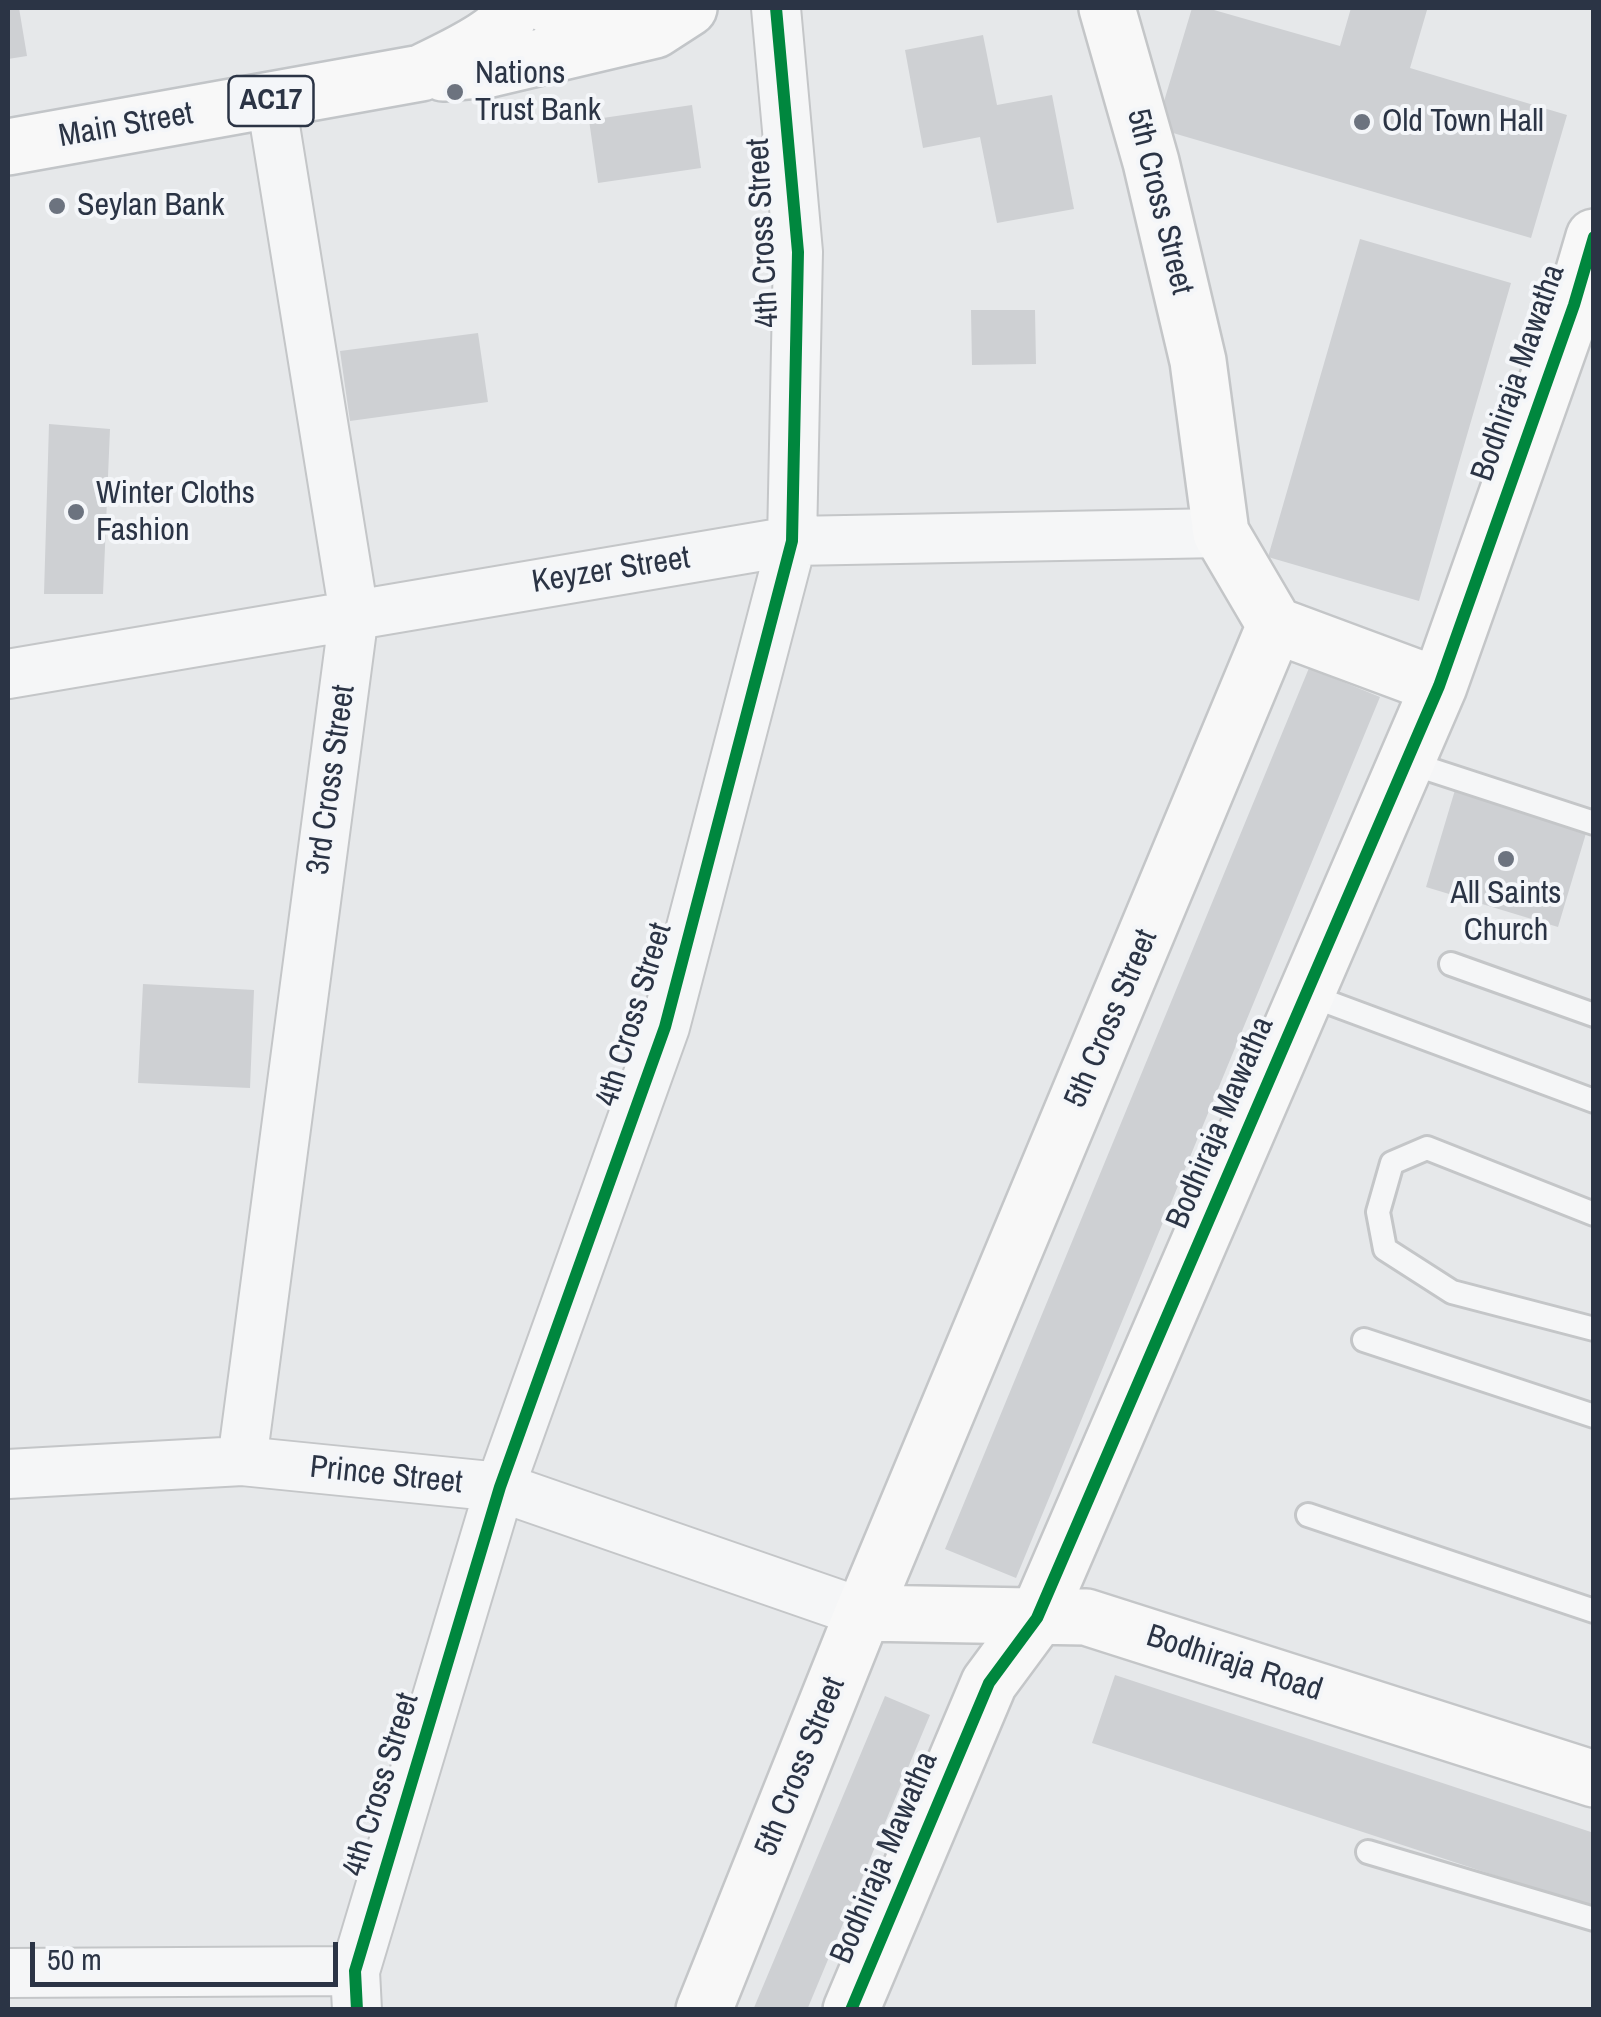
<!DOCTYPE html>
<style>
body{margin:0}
#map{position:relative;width:1601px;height:2017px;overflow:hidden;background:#e6e8ea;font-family:"Archivo Narrow",sans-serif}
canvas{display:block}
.frame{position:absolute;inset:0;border:10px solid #2b3445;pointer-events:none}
.scale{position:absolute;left:30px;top:1942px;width:308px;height:45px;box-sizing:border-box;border:5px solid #2b3445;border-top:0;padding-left:12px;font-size:30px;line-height:35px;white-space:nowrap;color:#2b3445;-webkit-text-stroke:8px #f4f6f9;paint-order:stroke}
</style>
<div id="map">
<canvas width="1601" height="2017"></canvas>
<div class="frame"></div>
<div class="scale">50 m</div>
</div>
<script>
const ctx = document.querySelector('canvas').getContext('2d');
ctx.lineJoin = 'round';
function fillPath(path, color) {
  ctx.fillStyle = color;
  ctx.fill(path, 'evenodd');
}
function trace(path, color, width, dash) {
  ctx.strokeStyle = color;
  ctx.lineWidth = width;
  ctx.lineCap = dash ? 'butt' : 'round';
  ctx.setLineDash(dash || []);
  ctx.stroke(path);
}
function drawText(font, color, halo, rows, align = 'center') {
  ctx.font = font + ' "Archivo Narrow",sans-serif';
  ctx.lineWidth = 8;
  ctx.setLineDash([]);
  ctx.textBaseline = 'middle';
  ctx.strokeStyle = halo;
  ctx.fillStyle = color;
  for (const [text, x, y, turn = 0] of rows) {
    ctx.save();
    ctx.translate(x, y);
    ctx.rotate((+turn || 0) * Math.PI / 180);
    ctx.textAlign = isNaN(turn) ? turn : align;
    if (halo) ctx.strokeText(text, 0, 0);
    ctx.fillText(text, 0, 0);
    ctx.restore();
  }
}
const building = new Path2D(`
 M 8,8 L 19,8 L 27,56 L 8,59 Z
 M 1192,8 L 1207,8 L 1340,46 L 1351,8 L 1427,10 L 1410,68 L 1567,115 L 1531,238 L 1156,128 Z
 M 983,35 L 997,105 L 1052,95 L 1074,209 L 997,223 L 980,137 L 923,148 L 905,50 Z
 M 692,105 L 701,168 L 598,183 L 589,120 Z
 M 1360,239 L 1511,283 L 1419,601 L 1268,557 Z
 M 971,310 L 1035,310 L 1036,364 L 972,365 Z
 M 478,333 L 488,402 L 350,421 L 340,351 Z
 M 49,424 L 110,429 L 103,594 L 44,594 Z
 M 1309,668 L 1380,697 L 1016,1578 L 945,1549 Z
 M 1455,790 L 1587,830 L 1558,927 L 1426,887 Z
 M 143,984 L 254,990 L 250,1088 L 138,1083 Z
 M 1115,1675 L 1594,1833 L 1594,1908 L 1092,1743 Z
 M 885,1696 L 930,1715 L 807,2010 L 753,2010 Z`);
const lane = new Path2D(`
 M 1407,762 L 1594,823
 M 1451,964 L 1594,1015
 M 1306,994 L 1594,1101
 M 1594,1214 L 1427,1148 L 1392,1163 L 1378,1212 L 1385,1249 L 1452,1292 L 1594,1329
 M 1364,1340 L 1594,1416
 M 1308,1515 L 1594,1611
 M 1368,1852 L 1594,1919`);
const street = new Path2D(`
 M 8,674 L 792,541 L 1221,533
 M 242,1461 L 354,614 L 271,101
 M 8,1474 L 242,1461 L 500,1487 L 863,1613
 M 8,1973 L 355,1971
 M 357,2010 L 355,1971 L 500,1487 L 665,1027 L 792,541 L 798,252 L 776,8`);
const secondary = new Path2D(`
 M 1107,8 L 1151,162 L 1198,361 L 1221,533 L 1275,625
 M 1275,625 L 1439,686
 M 863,1613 L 1086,1617 L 1594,1779
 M 704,2010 L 863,1613 L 1275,625
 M 851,2010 L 989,1683 L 1037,1618 L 1439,686 L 1574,305 L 1594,237`);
const primary = new Path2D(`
 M 552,8 L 579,13 L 616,8
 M 443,73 L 490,69 L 655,30 L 689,8
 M 8,147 L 421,73 C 446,60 505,36 513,8`);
const cycleway = new Path2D(`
 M 357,2010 L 355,1971 L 500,1487 L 665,1027 L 792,541 L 798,252 L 776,8
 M 851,2010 L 989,1683 L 1037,1618 L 1439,686 L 1574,305 L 1594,237`);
const markers = [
 [455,92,10,"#6c737f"],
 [1362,122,10,"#6c737f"],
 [57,206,10,"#6c737f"],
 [76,512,10,"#6c737f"],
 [1506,859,10,"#6c737f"]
];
const shields = [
 [271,101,85]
];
const shieldNames = [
 ["AC17",271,101]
];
const poiNames = [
 ["Nations",475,74],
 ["Trust Bank",475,111],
 ["Old Town Hall",1382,122],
 ["Seylan Bank",77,206],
 ["Winter Cloths",96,494],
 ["Fashion",96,531],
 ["All Saints",1506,894,"center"],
 ["Church",1506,931,"center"]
];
const streetNames = [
 ["Main Street",126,126,-10],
 ["5th Cross Street",1159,202,76],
 ["4th Cross Street",764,233,-93],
 ["Bodhiraja Mawatha",1519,373,-71],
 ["Keyzer Street",611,571,-9],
 ["3rd Cross Street",332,780,-82],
 ["4th Cross Street",635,1015,-73],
 ["5th Cross Street",1112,1019,-67],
 ["Bodhiraja Mawatha",1221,1123,-67],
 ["Prince Street",386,1476,6],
 ["Bodhiraja Road",1234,1664,18],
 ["5th Cross Street",801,1767,-68],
 ["4th Cross Street",382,1785,-73],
 ["Bodhiraja Mawatha",885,1858,-67]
];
fillPath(building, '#ced0d3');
trace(lane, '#c4c6c8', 28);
trace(street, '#c4c6c8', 52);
trace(secondary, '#c4c6c8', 60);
trace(primary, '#c2c5c8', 60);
trace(lane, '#f5f6f7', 22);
trace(street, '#f5f6f7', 48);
trace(secondary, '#f8f8f8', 55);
trace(primary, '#f8f8f8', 55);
trace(cycleway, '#00873e', 12);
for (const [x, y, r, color] of markers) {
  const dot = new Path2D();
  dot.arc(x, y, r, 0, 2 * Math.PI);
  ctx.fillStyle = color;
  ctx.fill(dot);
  trace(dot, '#f4f6f9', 4);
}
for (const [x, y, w] of shields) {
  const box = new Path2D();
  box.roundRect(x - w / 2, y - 25, w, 50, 8);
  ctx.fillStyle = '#f4f6f9';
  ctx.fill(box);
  trace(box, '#2b3445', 2.5);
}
drawText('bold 30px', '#2b3445', null, shieldNames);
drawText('32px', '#2b3445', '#f4f6f9', poiNames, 'left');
drawText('32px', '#2b3445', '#f4f6f9', streetNames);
</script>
